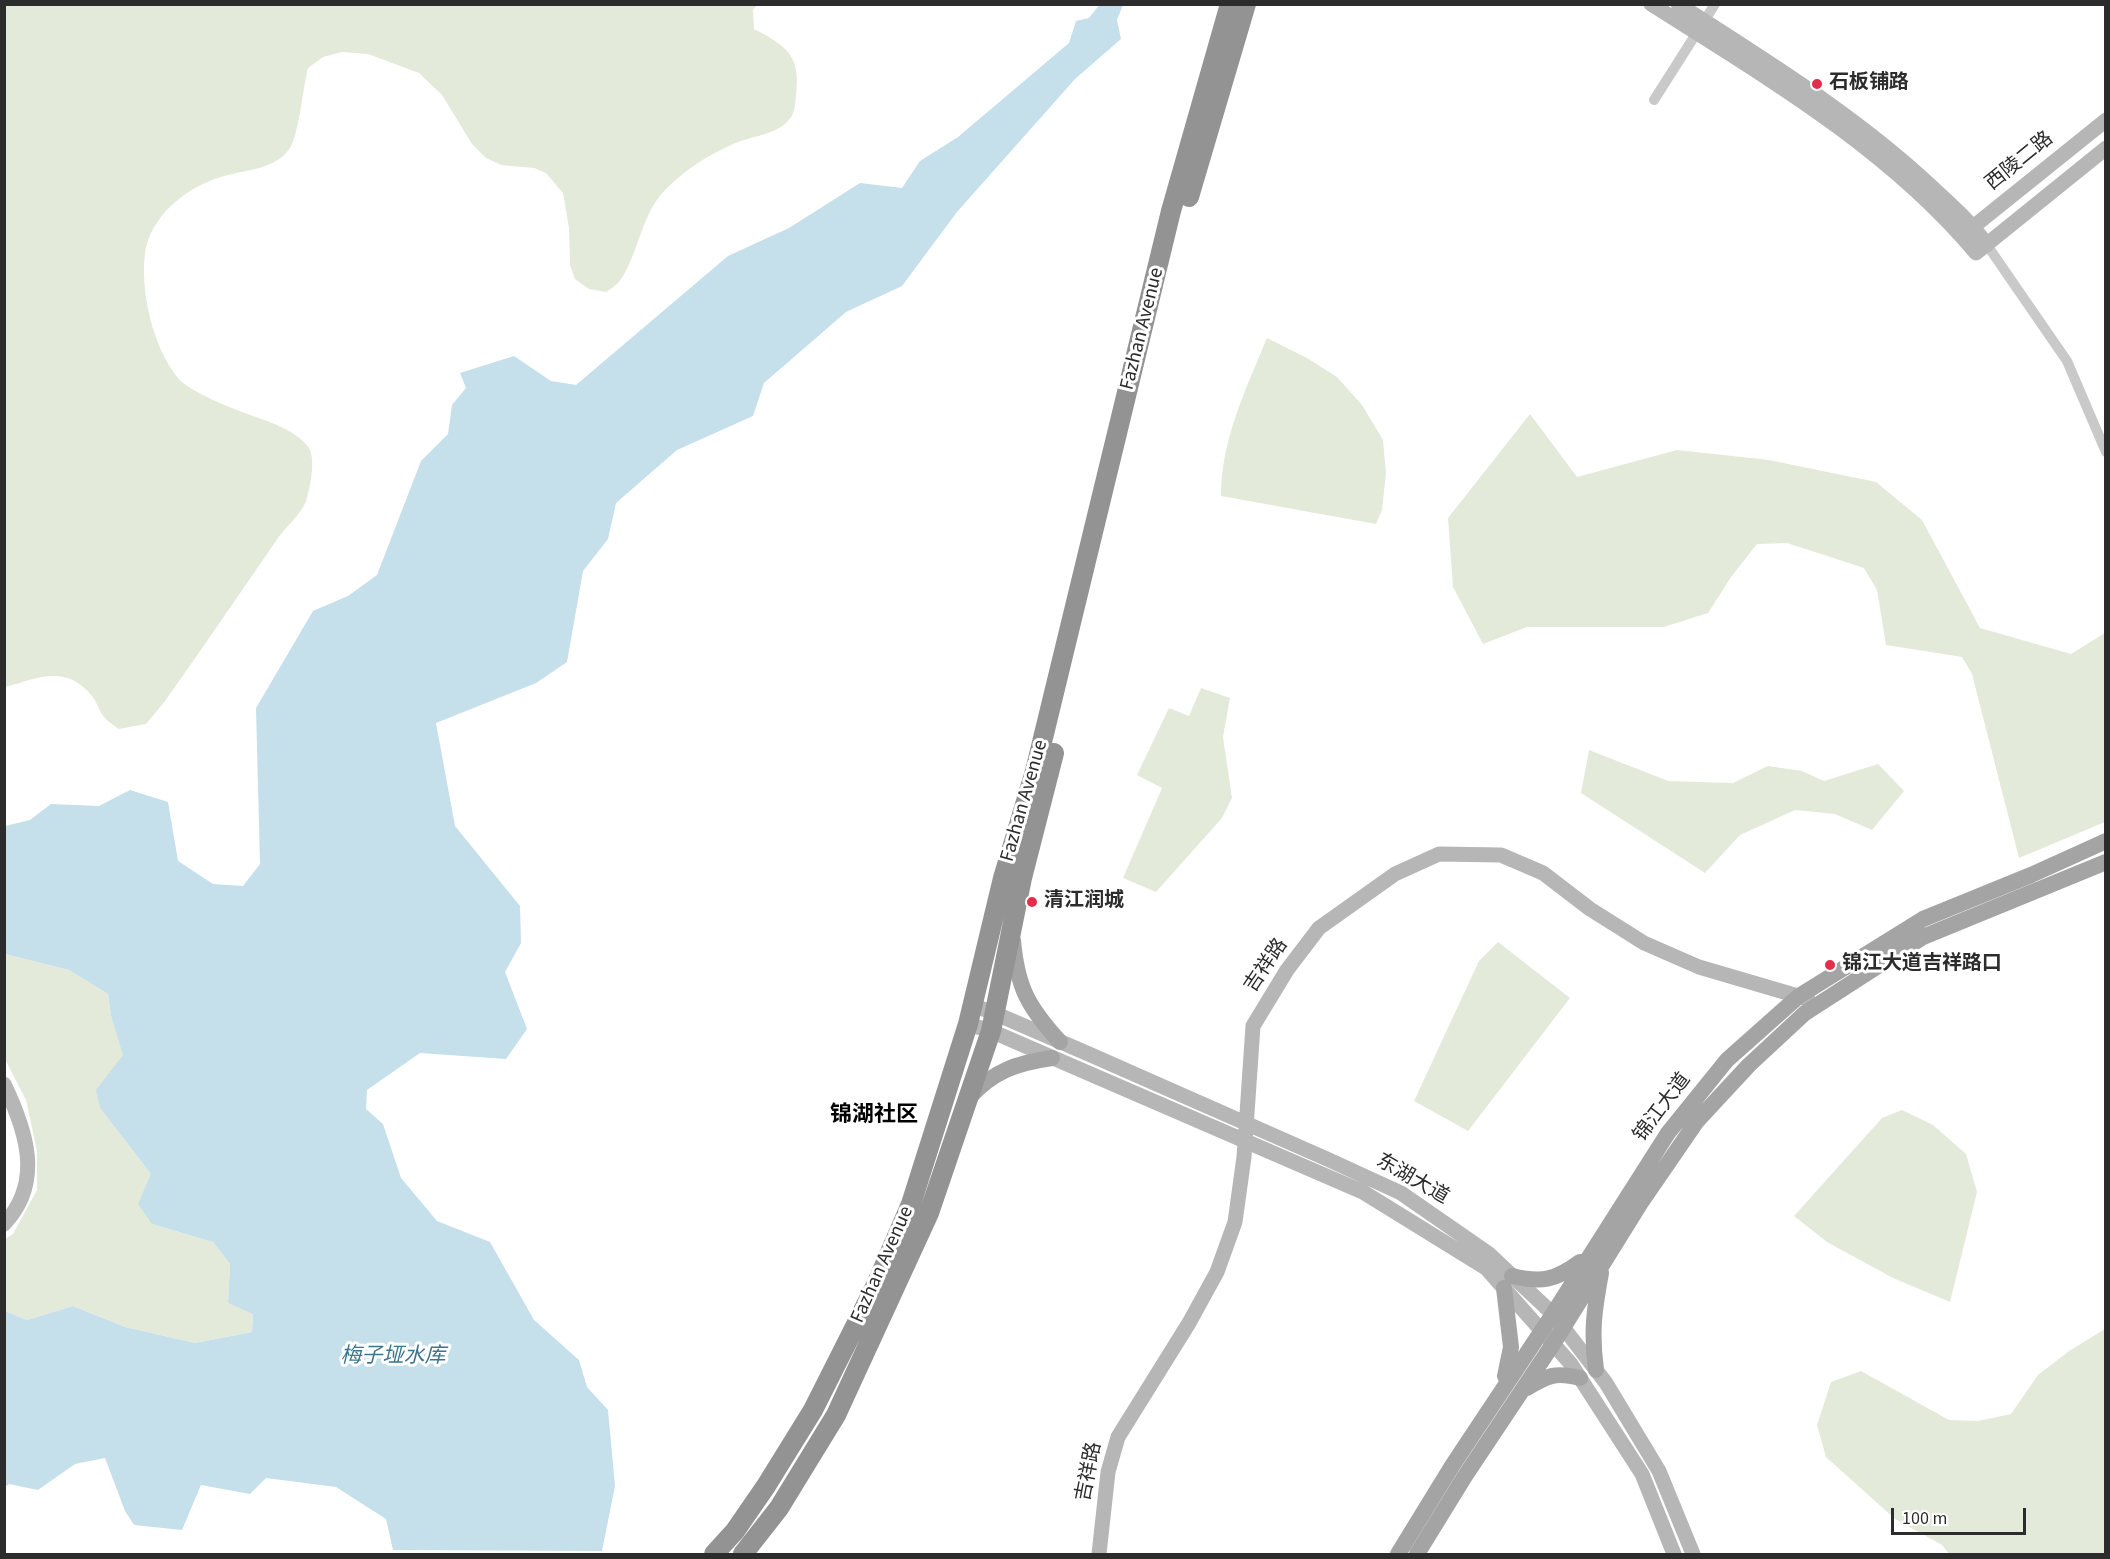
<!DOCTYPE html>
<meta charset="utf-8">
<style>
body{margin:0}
#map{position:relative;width:2110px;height:1559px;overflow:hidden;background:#fff;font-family:"Source Sans 3",sans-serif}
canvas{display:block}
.frame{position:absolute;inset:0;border:6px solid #2c2c2c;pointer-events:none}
.scale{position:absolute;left:1891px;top:1508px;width:135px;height:27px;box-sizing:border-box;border:3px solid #2c2c2c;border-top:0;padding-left:8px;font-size:18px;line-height:21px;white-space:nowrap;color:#2c2c2c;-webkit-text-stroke:4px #fff;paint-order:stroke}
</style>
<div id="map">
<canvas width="2110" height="1559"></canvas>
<div class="frame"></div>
<div class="scale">100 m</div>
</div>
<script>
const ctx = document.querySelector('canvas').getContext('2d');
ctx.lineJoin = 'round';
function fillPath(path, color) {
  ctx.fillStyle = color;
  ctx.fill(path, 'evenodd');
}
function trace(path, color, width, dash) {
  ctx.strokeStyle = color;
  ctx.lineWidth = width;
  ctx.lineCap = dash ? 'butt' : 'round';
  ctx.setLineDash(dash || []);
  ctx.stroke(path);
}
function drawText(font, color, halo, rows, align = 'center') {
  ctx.font = font + ' "Source Sans 3","Noto Sans SC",sans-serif';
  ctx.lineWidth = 6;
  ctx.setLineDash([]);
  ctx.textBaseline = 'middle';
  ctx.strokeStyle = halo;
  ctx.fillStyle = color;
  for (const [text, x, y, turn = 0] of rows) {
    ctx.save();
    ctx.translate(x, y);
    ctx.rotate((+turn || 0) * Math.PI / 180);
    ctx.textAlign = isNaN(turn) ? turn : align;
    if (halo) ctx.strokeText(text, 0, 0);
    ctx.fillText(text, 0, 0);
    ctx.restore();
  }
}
const green = new Path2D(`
 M 5,4 L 757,5 L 753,10 L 754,29 C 787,46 801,56 796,95 C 795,105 795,114 788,121 C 776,134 754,136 738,142 C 709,154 679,173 659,197 C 640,221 635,265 617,284 C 614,287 610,289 606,292 L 589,289 L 575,279 L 570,265 L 569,228 L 563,193 L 546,173 L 534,168 L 501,165 L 486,158 L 472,144 L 442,95 L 419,73 L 368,54 L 342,52 L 323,57 L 308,68 C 303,87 299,134 290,148 C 276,170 243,170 221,177 C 186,187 150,217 145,253 C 140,291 153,348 178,378 C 189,392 232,408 250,415 C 270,422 296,430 309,448 C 316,460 310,488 306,501 C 301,515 284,528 276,541 C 239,594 203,648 165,701 L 146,724 L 119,729 C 114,725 108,722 104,717 C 99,711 97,702 92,696 C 65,663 37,679 5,687 Z
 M 1267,338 L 1307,358 L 1337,377 L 1362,405 L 1383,440 L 1386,473 L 1382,510 L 1376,524 L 1221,496 C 1221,440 1246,389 1267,338 Z
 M 1530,414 L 1577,477 L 1677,450 L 1769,460 L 1876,482 L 1922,520 L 1980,628 L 2071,654 L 2105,633 L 2105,822 L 2019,858 L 1972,674 L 1962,657 L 1886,645 L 1877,590 L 1864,568 L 1787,543 L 1757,544 L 1731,577 L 1708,613 L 1664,627 L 1527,627 L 1483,644 L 1453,587 L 1448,518 Z
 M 1201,688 L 1230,698 L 1223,737 L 1232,798 L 1222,818 L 1156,892 L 1123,878 L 1162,788 L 1137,775 L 1169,708 L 1189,716 Z
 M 1589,750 L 1668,781 L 1733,783 L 1768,766 L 1802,771 L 1824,781 L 1878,764 L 1904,791 L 1872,830 L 1835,814 L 1795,810 L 1740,835 L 1705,873 L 1581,793 Z
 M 1498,942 L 1570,998 L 1468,1131 L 1414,1101 L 1479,961 Z
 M 5,954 L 69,970 L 108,994 L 111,1016 L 124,1055 L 100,1108 L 151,1174 L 152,1224 L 213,1242 L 230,1264 L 228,1303 L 253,1313 L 252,1332 L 195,1343 L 125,1327 L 73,1306 L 27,1320 L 5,1311 L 5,1239 L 13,1234 L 37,1190 L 37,1151 L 26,1100 L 5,1059 Z
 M 1902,1110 L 1933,1125 L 1966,1154 L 1977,1192 L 1950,1302 L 1893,1278 L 1827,1242 L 1794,1216 L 1882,1118 Z
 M 2105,1329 L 2105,1554 L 1949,1554 L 1942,1545 L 1895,1519 L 1826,1457 L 1817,1425 L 1831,1382 L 1861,1371 L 1949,1420 L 1978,1421 L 2011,1414 L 2038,1375 L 2069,1351 Z`);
const water = new Path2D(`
 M 1100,4 L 1123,5 L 1117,20 L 1121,39 L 1075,79 L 957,212 L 902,286 L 846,312 L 764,383 L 753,416 L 677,450 L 616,503 L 608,539 L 583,571 L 567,662 L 536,683 L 436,723 L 455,826 L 520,906 L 521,943 L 505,972 L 527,1029 L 506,1059 L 420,1053 L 367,1090 L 366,1109 L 383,1124 L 401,1178 L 437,1221 L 490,1242 L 534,1320 L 579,1360 L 587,1387 L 608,1410 L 615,1486 L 602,1551 L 393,1550 L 386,1519 L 336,1487 L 266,1478 L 250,1494 L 201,1485 L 182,1530 L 134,1525 L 125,1511 L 105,1458 L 75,1464 L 38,1490 L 9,1484 L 5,1487 L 5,1311 L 27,1320 L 73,1306 L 125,1327 L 195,1343 L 252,1332 L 253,1314 L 228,1303 L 230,1264 L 213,1242 L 152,1224 L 138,1204 L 151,1174 L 100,1108 L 96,1090 L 123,1055 L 111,1016 L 108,994 L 69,970 L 5,954 L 5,826 L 30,820 L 51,804 L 99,806 L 130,790 L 168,802 L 178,861 L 213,884 L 243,886 L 260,864 L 256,708 L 313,611 L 348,596 L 377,575 L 421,461 L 448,434 L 452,405 L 466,388 L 460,373 L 514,356 L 551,381 L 576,385 L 728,256 L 789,228 L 860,183 L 902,188 L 920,161 L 958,137 L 1069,43 L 1076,21 L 1089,18 Z`);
const street = new Path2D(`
 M 1654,100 L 1715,4
 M 1987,245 L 2067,361 L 2106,452`);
const secondary = new Path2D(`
 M 1651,4 C 1766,77 1888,148 1976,253 L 2106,148
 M 1678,4 C 1766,61 1857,116 1934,189 C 1953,207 1972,223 1987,245
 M 1968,231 L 2106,120
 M 972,1005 L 994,1013 L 1091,1055 L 1327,1159 L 1401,1193 L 1489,1254 L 1553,1314 L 1606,1383 L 1659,1471 L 1693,1554
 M 968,1024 L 991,1031 L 1363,1192 L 1486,1268 L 1571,1364 L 1642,1474 L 1674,1554
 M 4,1084 C 26,1130 44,1182 4,1224
 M 1099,1554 L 1108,1472 L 1118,1437 L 1189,1323 L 1217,1272 L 1235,1222 L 1244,1157 L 1253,1026 L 1287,970 L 1319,928 L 1395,874 L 1439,854 L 1501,855 L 1543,873 L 1590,909 L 1644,943 L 1699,967 L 1808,999`);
const primary = new Path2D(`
 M 1013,940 C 1017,987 1028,1007 1060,1042
 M 969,1098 C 993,1071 1017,1063 1052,1058
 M 1512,1276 C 1542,1283 1556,1280 1580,1262
 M 1504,1288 L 1511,1347 L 1505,1376
 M 1596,1370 C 1591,1332 1594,1311 1601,1273
 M 1527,1388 C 1548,1375 1556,1372 1580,1378
 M 1398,1554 L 1452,1466 L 1553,1314 L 1668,1133 L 1727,1060 L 1799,996 L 1923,919 L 2031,875 L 2106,841
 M 1417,1554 L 1465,1476 L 1553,1344 L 1640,1204 L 1697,1121 L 1749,1065 L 1805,1013 L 1923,937 L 2106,862`);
const highway = new Path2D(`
 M 1189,197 L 1246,4
 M 714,1554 L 735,1531 L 766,1486 L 813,1410 L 876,1285 L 911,1204 L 968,1024 L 1003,878 L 1035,771 L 1171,211 L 1230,4
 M 743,1554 L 779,1508 L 836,1415 L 929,1213 L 991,1031 L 1022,878 L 1054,753`);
const markers = [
 [1817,84,6,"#e52c4a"],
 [1032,902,6,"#e52c4a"],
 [1830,965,6,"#e52c4a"]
];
const poiNames = [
 ["石板铺路",1829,84],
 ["清江润城",1044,902],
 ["锦江大道吉祥路口",1842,965]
];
const streetNames = [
 ["西陵二路",2020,162,-39],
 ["Fazhan Avenue",1143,329,-76],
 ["Fazhan Avenue",1025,801,-74],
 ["吉祥路",1267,966,-56],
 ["锦江大道",1663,1108,-53],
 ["东湖大道",1412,1180,30],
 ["Fazhan Avenue",883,1265,-66],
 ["吉祥路",1090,1472,-79]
];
const waterNames = [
 ["梅子垭水库",393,1357]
];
const quarterNames = [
 ["锦湖社区",874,1116]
];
fillPath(green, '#e4ead9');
fillPath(water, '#c5dfeb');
trace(street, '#c9c9c9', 10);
trace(secondary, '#b6b6b6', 15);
trace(primary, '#a4a4a4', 16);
trace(highway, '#939393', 20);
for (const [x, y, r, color] of markers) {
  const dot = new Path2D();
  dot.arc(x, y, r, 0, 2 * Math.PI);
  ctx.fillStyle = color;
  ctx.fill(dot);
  trace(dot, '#fff', 2);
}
drawText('bold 20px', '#2c2c2c', '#fff', poiNames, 'left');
drawText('20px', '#2c2c2c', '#fff', streetNames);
drawText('italic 21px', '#3b758e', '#fff', waterNames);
drawText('bold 22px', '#000', '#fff', quarterNames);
</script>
